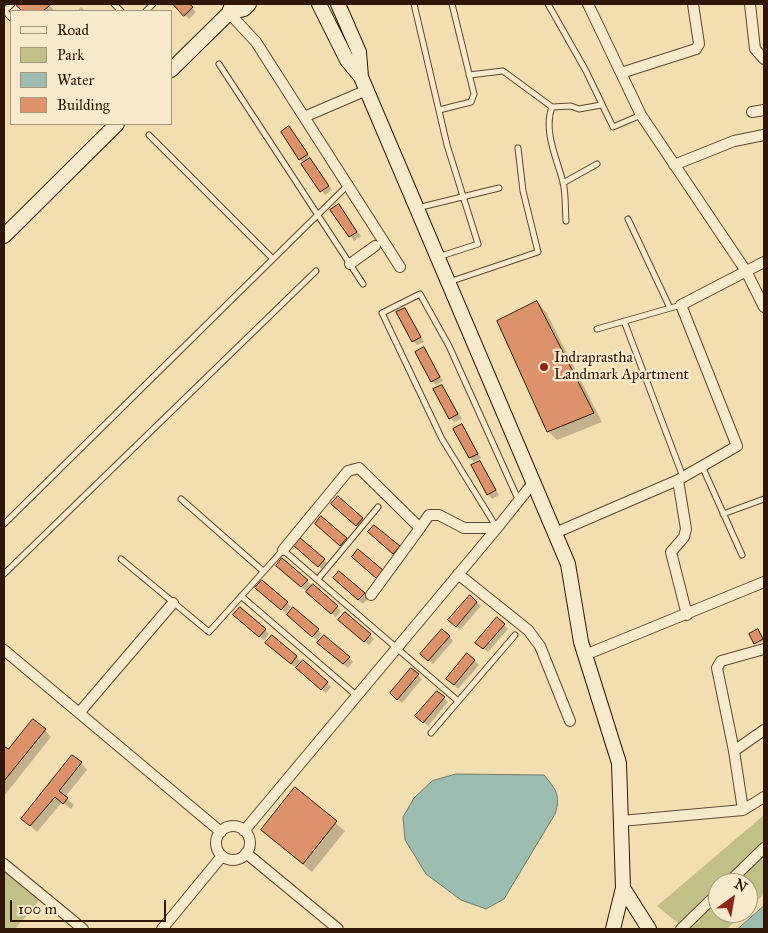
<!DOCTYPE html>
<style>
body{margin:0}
#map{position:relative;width:768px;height:933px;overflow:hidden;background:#f2deb0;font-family:"IM FELL Great Primer",serif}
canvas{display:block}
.frame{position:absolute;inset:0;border:5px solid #2f1608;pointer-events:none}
.legend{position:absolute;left:10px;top:10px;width:162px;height:115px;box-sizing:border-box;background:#f7eacc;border:1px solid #a7957e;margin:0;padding:6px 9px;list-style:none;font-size:15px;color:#2f1608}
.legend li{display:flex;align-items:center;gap:10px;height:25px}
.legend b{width:25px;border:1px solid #a7957e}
.north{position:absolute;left:708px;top:873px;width:50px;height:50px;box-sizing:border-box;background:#f7eacc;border:1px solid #a7957e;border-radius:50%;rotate:32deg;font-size:14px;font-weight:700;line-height:20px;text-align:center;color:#2f1608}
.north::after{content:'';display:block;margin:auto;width:18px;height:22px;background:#8f2418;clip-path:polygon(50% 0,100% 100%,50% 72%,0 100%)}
.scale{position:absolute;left:10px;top:900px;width:156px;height:22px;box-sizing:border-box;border:2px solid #2f1608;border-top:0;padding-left:6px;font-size:15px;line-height:18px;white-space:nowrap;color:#2f1608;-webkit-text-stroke:4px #f7eacc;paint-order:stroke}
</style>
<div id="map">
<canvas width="768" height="933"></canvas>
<div class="frame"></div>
<ul class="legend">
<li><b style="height:6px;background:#f7eacc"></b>Road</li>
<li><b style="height:14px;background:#c0c087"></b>Park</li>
<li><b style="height:14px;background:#9bbcaf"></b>Water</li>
<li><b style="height:14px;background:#dc936b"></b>Building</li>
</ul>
<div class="north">N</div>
<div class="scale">100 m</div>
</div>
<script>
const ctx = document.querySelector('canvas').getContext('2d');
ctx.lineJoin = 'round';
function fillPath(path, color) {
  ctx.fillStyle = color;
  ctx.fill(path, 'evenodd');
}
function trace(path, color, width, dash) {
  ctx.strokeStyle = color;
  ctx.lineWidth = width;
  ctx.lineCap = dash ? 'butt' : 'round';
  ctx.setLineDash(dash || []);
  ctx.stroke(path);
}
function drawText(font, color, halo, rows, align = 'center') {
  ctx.font = font + ' "IM FELL Great Primer",serif';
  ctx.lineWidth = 4.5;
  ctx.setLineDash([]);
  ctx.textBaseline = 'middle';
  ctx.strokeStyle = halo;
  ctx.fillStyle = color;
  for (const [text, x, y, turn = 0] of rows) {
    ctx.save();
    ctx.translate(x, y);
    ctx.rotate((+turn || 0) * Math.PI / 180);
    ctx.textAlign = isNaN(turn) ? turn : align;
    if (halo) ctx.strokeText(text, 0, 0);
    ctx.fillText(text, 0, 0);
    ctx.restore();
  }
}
const green = new Path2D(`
 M 764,815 L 764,894 L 748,909 L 748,883 L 718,883 L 718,913 L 744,913 L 727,929 L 685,929 L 657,906 Z
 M 4,861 L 43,896 L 15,929 L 4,929 Z`);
const water = new Path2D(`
 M 456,774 L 544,775 C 556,789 561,796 555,814 L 504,899 L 486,909 L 461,900 L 426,874 L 405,840 L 403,817 L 414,798 L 432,781 Z
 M 764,906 L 764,929 L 738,929 Z`);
const shadow = new Path2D(`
 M 19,4 L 48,4 L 55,11 L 24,11 L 18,5 Z
 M 174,4 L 188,4 L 196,12 L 189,19 Z
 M 81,7 L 85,11 L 77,11 Z
 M 293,132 L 332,190 L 325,195 L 282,133 Z
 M 338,205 L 361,236 L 354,241 L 332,210 Z
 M 537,303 L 546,312 L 602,422 L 557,440 L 548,431 Z
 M 405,309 L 424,342 L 417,345 L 413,341 Z
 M 424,349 L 443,381 L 436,385 L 432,381 Z
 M 442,386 L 462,419 L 454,422 L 450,418 Z
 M 462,426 L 481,458 L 474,462 L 470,458 Z
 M 480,462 L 499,495 L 492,499 L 488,494 Z
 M 338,498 L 366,523 L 361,529 L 337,508 Z
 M 320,528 L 346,539 L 350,543 L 345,549 Z
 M 299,549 L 324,560 L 328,564 L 323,570 Z
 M 282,570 L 307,581 L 341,611 L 336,617 Z
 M 338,583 L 364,594 L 368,598 L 363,604 Z
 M 261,592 L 287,603 L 291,607 L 286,613 Z
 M 477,602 L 481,606 L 460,630 L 454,624 Z
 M 239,619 L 265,630 L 269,634 L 264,640 Z
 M 292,619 L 318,630 L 322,634 L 317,640 Z
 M 344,624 L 370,635 L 374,639 L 369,645 Z
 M 504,625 L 508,629 L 488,652 L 481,647 Z
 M 760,633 L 764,641 L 756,644 L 755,643 Z
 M 272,636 L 331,687 L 326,693 L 271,647 Z
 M 449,636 L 453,641 L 433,664 L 426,658 Z
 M 323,647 L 349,658 L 353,662 L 348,668 Z
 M 468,655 L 479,665 L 458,689 L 452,683 Z
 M 411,670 L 422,679 L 402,703 L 395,697 Z
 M 437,692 L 448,702 L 428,726 L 421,720 Z
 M 45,730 L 51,737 L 4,796 L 4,758 L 6,756 L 4,748 L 8,751 Z
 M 81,763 L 87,770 L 65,797 L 74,805 L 71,809 L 62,802 L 37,832 L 29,825 Z
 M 295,789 L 345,831 L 312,872 L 262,830 Z`);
const building = new Path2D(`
 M 18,4 L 49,4 L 50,5 L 43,11 L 22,11 L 16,5 Z
 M 173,4 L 189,4 L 193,7 L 184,16 Z
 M 289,126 L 308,154 L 299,160 L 281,132 Z
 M 310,158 L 329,186 L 320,192 L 301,164 Z
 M 339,204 L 357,232 L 349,237 L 330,210 Z
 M 537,301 L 594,413 L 547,432 L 497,321 Z
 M 405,308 L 421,337 L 412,342 L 396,312 Z
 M 424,347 L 440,377 L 431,382 L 415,352 Z
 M 442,385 L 458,414 L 449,419 L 433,389 Z
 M 462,424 L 478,454 L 469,458 L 453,429 Z
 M 480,461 L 496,490 L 487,495 L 471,465 Z
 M 338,496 L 363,518 L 356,526 L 331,504 Z
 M 321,516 L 347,538 L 340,546 L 315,524 Z
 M 374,525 L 400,546 L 393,554 L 368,532 Z
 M 299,537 L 325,559 L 318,567 L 293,545 Z
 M 358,549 L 384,571 L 377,579 L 352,557 Z
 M 282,558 L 308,580 L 301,587 L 276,566 Z
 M 339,571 L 365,593 L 358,600 L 333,578 Z
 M 262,580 L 288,602 L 281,610 L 255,588 Z
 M 313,584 L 338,606 L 331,614 L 306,592 Z
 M 470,595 L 477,602 L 456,627 L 448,620 Z
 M 240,607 L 266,629 L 259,637 L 233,615 Z
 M 293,607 L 319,629 L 312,637 L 287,615 Z
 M 345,612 L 371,634 L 364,642 L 338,620 Z
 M 497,617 L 505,624 L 483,649 L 475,643 Z
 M 442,629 L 450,636 L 428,661 L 420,654 Z
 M 758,629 L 763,639 L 754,644 L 749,634 Z
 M 272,635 L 297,656 L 291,664 L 265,643 Z
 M 324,635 L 350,657 L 343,664 L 317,643 Z
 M 467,653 L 475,660 L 454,685 L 446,679 Z
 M 303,660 L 328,682 L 321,690 L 296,668 Z
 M 411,668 L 419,674 L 397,700 L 390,693 Z
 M 437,691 L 445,697 L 423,723 L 415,716 Z
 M 33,719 L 46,729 L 4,781 L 4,746 L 8,749 Z
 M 72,755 L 82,762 L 59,791 L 68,798 L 63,804 L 55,797 L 30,826 L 21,819 Z
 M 295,787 L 337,821 L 303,864 L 261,830 Z`);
const lane = new Path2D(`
 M 114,4 L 121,11
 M 414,4 L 447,145 L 478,244 L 438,257
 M 548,4 L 586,71 L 613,127 L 641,115
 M 4,10 L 11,18
 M 4,11 L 12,4
 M 146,11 L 153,4
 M 219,64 L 363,284
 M 469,75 L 503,71 L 552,107 L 571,106 L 579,109 L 601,105
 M 552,107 C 543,131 557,159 563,182 C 566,194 565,209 566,221
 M 439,110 L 471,102 L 474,94 L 452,4
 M 149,135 L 272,258
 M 563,183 L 597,164
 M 417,208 L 499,188
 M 628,219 L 670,308
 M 449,282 L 538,252 L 523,191 L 518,148
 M 624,321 L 683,477
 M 597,329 L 681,305
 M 702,466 L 742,555
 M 181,499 L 263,571
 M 723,514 L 764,499
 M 4,524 L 348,185
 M 497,528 L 442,439 L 382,313 L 420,294 L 449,346 L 518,499
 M 121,559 L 209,632 L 283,550 L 458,701
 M 4,574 L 316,271
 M 318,579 L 378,507
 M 241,596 L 356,695
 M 431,733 L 515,635`);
const street = new Path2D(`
 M 588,4 L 641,115 L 746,271 L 764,307
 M 750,4 L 755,49 L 764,59
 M 229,13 L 256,42 L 400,267
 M 621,73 L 696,49 L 699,44 L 693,4
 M 752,112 L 764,110
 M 304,117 L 367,90
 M 674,165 L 734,141 L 764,135
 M 350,264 L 375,246
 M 678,480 L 686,529 L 684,537 L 671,552 L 687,615
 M 420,528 L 429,515 L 439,515 L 464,528 L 497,528
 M 555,533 L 678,480 L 737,446 L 681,305 L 764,262
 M 283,550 L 348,471 L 359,468 L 420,528 L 371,595
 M 458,574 L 528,630 L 540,646 L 570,721
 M 4,650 L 221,832
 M 585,655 L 764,582
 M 79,713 L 173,603
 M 734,751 L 764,730
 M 743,810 L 734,751 L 717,668 L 721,661 L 764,649
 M 621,821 L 743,810 L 764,797
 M216 843a17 17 0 1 1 34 0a17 17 0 1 1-34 0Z
 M 244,831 L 497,528 L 533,483
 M 246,853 L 338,929
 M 4,864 L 83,929
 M 728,883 L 764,848
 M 162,929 L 222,856
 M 681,929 L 718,893`);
const secondary = new Path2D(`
 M 319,4 L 347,60 L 361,77 L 568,564 L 581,642 L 619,763 L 623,888 L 613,929
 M 338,4 L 359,52 L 361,77
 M 229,13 L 244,9 L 249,4
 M 171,70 L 229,13 L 232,4
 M 4,236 L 117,124
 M 623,888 L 649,929`);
const markers = [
 [544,367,5,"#8f2418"]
];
const poiNames = [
 ["Indraprastha",554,358],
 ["Landmark Apartment",554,375]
];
fillPath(green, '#c0c087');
fillPath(water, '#9bbcaf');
trace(water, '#707a6c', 1);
fillPath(shadow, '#0003');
fillPath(building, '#dc936b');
trace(building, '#2f1608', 1);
trace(lane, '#604832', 7);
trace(street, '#604832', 12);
trace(secondary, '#2f1608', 16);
trace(lane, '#f7eacc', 5);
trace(street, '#f7eacc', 10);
trace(secondary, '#f7eacc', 14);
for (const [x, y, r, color] of markers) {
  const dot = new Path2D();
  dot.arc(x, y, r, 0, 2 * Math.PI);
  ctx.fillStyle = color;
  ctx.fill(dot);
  trace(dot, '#f7eacc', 2);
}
drawText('15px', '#2f1608', '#f7eacc', poiNames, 'left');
</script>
